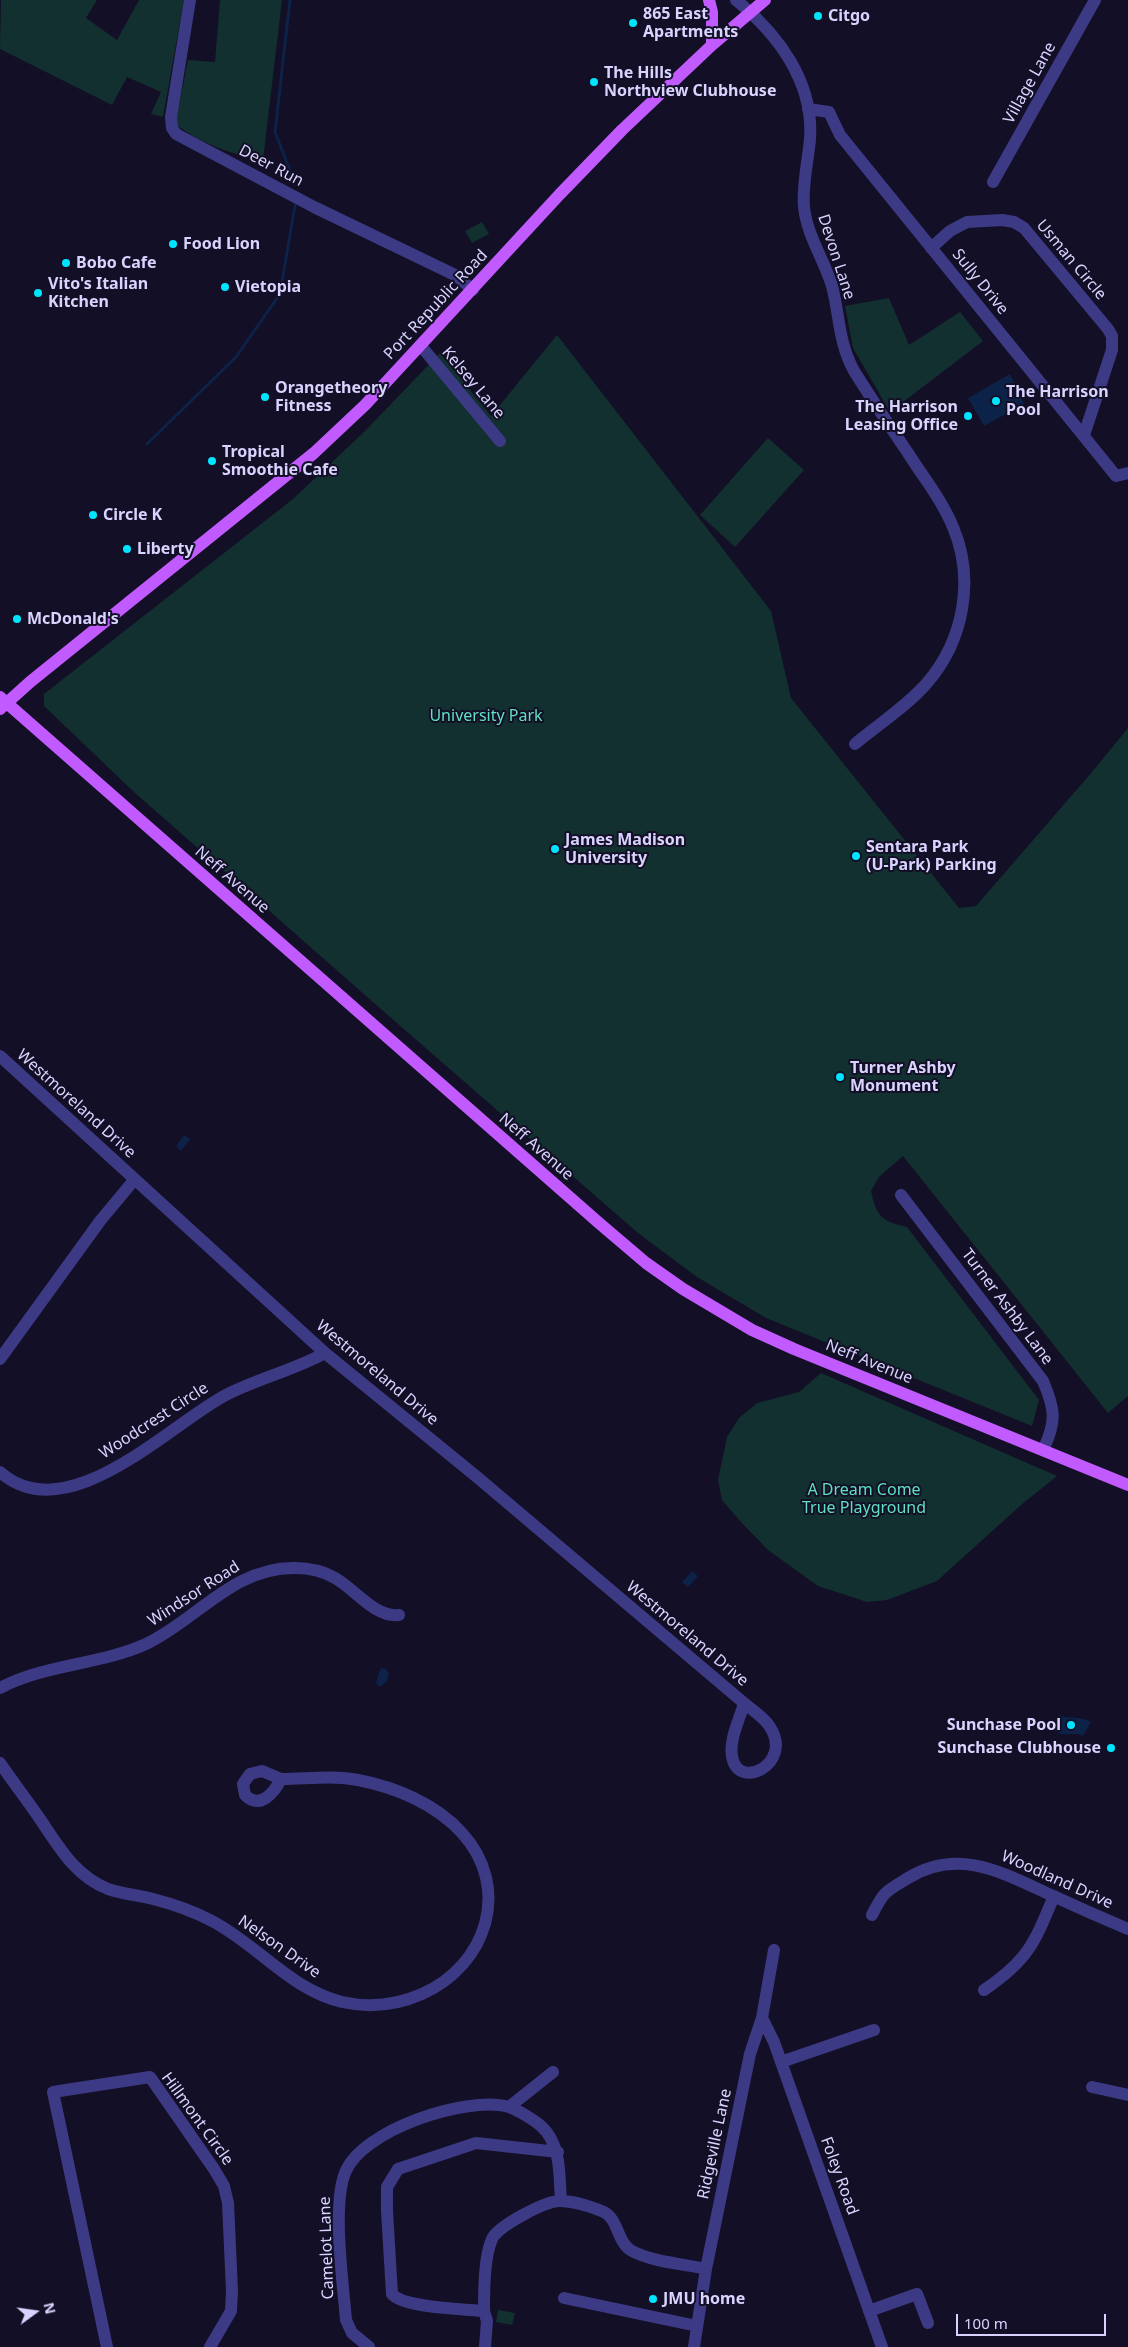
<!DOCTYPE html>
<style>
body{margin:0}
#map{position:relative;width:1128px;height:2347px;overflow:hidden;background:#130f26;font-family:"Noto Sans",sans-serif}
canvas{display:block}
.north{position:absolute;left:10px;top:2287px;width:50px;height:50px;-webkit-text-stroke:4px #130f26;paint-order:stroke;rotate:76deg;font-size:14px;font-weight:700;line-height:20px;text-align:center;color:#d9d4ff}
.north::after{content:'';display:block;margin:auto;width:18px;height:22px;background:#d9d4ff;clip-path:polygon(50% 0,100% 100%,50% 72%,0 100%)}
.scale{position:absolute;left:956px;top:2314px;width:150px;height:22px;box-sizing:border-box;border:2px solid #d9d4ff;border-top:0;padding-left:6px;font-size:15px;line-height:18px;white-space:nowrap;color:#d9d4ff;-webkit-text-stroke:4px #130f26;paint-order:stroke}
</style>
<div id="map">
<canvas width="1128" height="2347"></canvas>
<div class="north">N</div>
<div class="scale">100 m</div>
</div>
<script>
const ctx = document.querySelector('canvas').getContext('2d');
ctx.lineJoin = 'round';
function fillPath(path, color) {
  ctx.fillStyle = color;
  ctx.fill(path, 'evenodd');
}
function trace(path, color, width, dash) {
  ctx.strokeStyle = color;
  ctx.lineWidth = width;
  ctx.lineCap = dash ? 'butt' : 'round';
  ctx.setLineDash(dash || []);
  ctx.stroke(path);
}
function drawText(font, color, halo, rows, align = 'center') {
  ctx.font = font + ' "Noto Sans",sans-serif';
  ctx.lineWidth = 4;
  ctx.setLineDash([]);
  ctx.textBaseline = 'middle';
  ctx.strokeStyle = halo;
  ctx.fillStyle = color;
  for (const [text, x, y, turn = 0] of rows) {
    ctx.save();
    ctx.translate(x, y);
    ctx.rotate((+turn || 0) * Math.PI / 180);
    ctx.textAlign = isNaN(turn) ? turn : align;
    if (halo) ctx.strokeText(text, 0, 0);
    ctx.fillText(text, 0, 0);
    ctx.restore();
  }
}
const green = new Path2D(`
 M 1,0 L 97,0 L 86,18 L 117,40 L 139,0 L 184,0 L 163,117 L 151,114 L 161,92 L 127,77 L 112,105 L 0,49 Z
 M 220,0 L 282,0 L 263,160 C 230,154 202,144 175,124 L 188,60 L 215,62 Z
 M 482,222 L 489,234 L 472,243 L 465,231 Z
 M 889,298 L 909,345 L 960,312 L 983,341 L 890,412 L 853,348 L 845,306 Z
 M 557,335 L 771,611 L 791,698 L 959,908 L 976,906 L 1092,772 L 1128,728 L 1128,1396 L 1108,1413 L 903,1156 L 879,1177 L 871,1191 C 877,1217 881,1221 907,1227 L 1039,1400 L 1032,1426 L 766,1318 L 697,1277 L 638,1233 L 382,1010 L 134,792 L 44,706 L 44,694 L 293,499 L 366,430 L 440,353 L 491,416 Z
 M 768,438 L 804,470 L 735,547 L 700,515 Z
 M 821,1373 L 1057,1476 L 1021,1505 L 937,1581 L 887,1600 L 867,1602 L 818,1586 L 768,1550 L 740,1521 L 722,1500 L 718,1480 L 727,1437 L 739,1418 L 757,1403 L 799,1392 Z
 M 498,2310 L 515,2313 L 512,2325 L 496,2322 Z`);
const water = new Path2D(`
 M 1010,374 L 1024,404 L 984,426 L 968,398 Z
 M 184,1135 L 190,1139 L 181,1151 L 176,1146 Z
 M 692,1571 L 698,1576 L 688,1587 L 682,1582 Z
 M 385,1668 L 389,1673 L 387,1681 L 380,1687 L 376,1683 L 380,1669 Z
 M 1059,1715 C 1070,1720 1080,1715 1091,1722 L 1083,1736 L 1078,1734 L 1061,1734 L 1050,1729 Z`);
const stream = new Path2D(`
 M 290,0 L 275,132 L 294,181
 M 147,444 L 236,357 L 280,294 L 295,205`);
const minor = new Path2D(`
 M 190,0 L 171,117 L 172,128 L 176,134 L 314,207 L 455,275 L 473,290
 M 736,0 C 778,34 814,82 810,139 C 808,162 802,184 804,207 C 807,236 824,259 832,286 C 840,317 838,341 854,371 C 871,398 889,425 908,453 C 923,477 942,500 953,527 C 975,579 964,640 927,683 C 907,706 879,724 855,744
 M 808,109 L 829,112 L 840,135 L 1116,476 L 1128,473
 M 993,182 L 1095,0
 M 931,248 L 950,231 L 967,222 L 1002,220 L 1014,222 L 1024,228 L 1108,329 L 1112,336 L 1112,350 L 1084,435
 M 421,346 L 500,441
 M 0,1056 L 325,1353 L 477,1477 L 744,1703
 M 901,1195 L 1043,1381 C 1055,1409 1057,1421 1043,1450
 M 0,1359 L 100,1221 L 135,1179
 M 0,1472 C 66,1531 167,1427 224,1396 C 256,1379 292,1371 325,1353
 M 0,1688 C 45,1664 99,1665 146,1644 C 197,1620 233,1567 295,1568 C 309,1568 323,1571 335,1578 C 355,1589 375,1618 399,1615
 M 744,1703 C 753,1711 764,1717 770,1727 C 794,1764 737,1792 732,1756 C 729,1739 740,1719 744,1703 Z
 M 0,1763 C 13,1782 27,1800 40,1819 C 59,1847 75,1876 108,1889 C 122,1894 138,1895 153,1899 C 173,1904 193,1911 212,1921 C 258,1945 291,1990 342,2002 C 369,2008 397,2005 422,1994 C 487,1965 512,1888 462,1833 C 436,1804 395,1787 358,1780 C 332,1775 307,1779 281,1779
 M 262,1771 L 281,1779 C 274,1793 260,1810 245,1795 L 243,1784 L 250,1774 Z
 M 872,1915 C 884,1891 885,1892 908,1878 C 959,1847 1003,1873 1051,1895 C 1077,1907 1102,1918 1128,1929
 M 984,1990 C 1028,1960 1034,1944 1054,1896
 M 762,2018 L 774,2042 L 882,2347
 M 781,2062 L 874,2030
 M 1092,2087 L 1128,2095
 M 509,2107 L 553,2072
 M 558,2152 L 476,2143 L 398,2169 L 387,2187 L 387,2211 L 392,2294 C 403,2308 464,2309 484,2311 C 484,2291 484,2257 492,2239 C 498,2226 545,2201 560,2201 C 573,2201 592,2207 604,2212 C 619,2220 617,2243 632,2251 C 653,2262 683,2264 706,2269
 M 564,2298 L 697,2326
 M 484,2311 L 487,2321 L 485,2347
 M 869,2311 L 917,2294 L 928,2323
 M 107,2347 L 53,2092 L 150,2077 L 214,2169 L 224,2186 L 228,2203 L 232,2291 L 231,2311 L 210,2347
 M 369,2347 L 352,2333 L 346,2320 C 343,2283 332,2205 345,2173 C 361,2130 467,2095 509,2107 C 518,2110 534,2120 541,2126 C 562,2145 559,2176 561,2201
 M 694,2347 L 706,2269 L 750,2054 L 762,2018 L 774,1950`);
const major = new Path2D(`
 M 709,0 L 712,12 L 712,45
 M 0,697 L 599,1223 L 646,1263 L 683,1289 L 752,1330 L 794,1349 L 1128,1485
 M 0,709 L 30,682 L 314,453 L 365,405 L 560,194 L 622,130 L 712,45 L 765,0`);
const markers = [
 [818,16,5,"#00e5ff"],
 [633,23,5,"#00e5ff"],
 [594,82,5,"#00e5ff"],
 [173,244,5,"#00e5ff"],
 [66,263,5,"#00e5ff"],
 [225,287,5,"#00e5ff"],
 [38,293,5,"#00e5ff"],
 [265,397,5,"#00e5ff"],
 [996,401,5,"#00e5ff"],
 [968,416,5,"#00e5ff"],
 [212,461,5,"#00e5ff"],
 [93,515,5,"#00e5ff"],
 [127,549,5,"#00e5ff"],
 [17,619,5,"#00e5ff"],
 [555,849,5,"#00e5ff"],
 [856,856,5,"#00e5ff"],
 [840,1077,5,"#00e5ff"],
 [1071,1725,5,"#00e5ff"],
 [1111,1748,5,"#00e5ff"],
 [653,2299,5,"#00e5ff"]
];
const poiNames = [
 ["865 East",643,14],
 ["Apartments",643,32],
 ["Citgo",828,16],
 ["The Hills",604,73],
 ["Northview Clubhouse",604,91],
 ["Food Lion",183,244],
 ["Bobo Cafe",76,263],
 ["Vito's Italian",48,284],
 ["Kitchen",48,302],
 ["Vietopia",235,287],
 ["Orangetheory",275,388],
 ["Fitness",275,406],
 ["The Harrison",1006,392],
 ["Pool",1006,410],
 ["The Harrison",958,407,"right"],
 ["Leasing Office",958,425,"right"],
 ["Tropical",222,452],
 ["Smoothie Cafe",222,470],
 ["Circle K",103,515],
 ["Liberty",137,549],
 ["McDonald's",27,619],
 ["James Madison",565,840],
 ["University",565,858],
 ["Sentara Park",866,847],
 ["(U-Park) Parking",866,865],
 ["Turner Ashby",850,1068],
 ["Monument",850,1086],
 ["Sunchase Pool",1061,1725,"right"],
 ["Sunchase Clubhouse",1101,1748,"right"],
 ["JMU home",663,2299]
];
const streetNames = [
 ["Village Lane",1030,83,-61],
 ["Deer Run",271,166,28],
 ["Devon Lane",836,257,72],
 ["Usman Circle",1071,260,50],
 ["Sully Drive",980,282,51],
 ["Port Republic Road",436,305,-47],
 ["Kelsey Lane",473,383,50],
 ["Neff Avenue",232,880,41],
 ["Westmoreland Drive",76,1104,42],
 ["Neff Avenue",536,1147,41],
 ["Turner Ashby Lane",1007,1307,53],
 ["Neff Avenue",869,1362,22],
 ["Westmoreland Drive",377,1373,40],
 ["Woodcrest Circle",154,1421,-33],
 ["Windsor Road",194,1594,-33],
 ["Westmoreland Drive",687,1634,40],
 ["Woodland Drive",1057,1880,24],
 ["Nelson Drive",279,1947,35],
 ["Hillmont Circle",197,2119,54],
 ["Ridgeville Lane",715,2144,-78],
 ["Foley Road",839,2176,70],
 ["Camelot Lane",327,2248,-92]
];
const parkNames = [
 ["University Park",486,716],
 ["A Dream Come",864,1490],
 ["True Playground",864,1508]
];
fillPath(green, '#12302f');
fillPath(water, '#0c2248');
trace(stream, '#0c2248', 3);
trace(minor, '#3d3a85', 12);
trace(major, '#c25bff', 12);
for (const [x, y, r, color] of markers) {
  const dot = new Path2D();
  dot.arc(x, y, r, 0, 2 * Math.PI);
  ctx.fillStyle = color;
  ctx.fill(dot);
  trace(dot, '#130f26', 2);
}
drawText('bold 16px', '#d9d4ff', '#130f26', poiNames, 'left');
drawText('16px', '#d9d4ff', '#130f26', streetNames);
drawText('16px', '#5fe0c0', '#130f26', parkNames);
</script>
